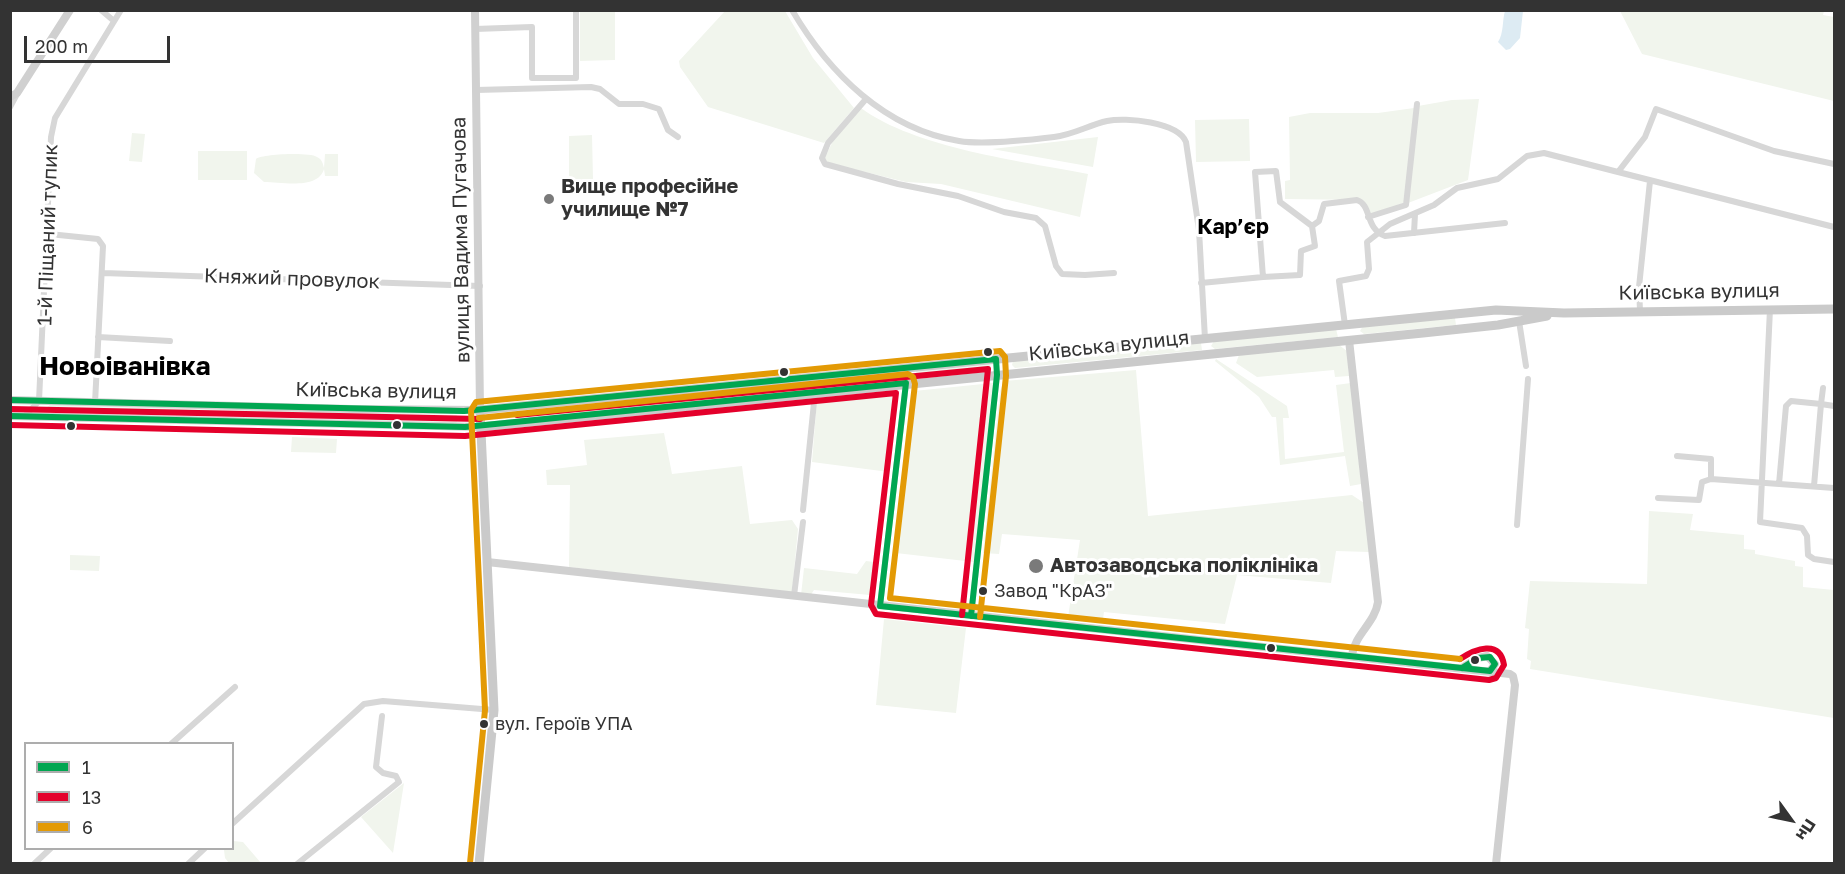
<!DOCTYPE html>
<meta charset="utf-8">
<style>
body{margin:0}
#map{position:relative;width:1845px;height:874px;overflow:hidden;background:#fff;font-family:"Golos Text",sans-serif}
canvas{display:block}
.frame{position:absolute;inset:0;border:12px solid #333;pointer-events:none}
.legend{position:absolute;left:24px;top:742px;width:210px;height:108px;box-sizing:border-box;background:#fff;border:2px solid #adadad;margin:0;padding:8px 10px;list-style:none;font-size:18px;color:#333}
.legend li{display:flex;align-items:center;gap:12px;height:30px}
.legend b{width:30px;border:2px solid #adadad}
.north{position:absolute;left:1761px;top:790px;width:60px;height:60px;-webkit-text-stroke:4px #fff;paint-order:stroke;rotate:123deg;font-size:16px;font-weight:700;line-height:24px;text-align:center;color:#333}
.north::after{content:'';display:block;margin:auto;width:21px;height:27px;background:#333;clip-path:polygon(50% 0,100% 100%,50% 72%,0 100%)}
.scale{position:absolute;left:24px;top:36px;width:146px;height:27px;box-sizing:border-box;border:3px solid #333;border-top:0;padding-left:8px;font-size:18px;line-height:21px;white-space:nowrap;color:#333;-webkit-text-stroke:4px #fff;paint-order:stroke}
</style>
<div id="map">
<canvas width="1845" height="874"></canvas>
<div class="frame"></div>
<ul class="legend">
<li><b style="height:8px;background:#00a651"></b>1</li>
<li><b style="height:8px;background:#e4002b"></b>13</li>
<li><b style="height:8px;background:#e39a05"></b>6</li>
</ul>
<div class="north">Пн</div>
<div class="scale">200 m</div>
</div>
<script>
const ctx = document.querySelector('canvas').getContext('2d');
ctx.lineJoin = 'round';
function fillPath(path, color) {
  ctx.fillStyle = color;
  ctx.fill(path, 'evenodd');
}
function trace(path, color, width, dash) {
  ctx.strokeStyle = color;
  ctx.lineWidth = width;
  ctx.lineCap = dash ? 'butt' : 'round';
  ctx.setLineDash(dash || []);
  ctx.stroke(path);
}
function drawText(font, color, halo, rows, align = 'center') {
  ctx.font = font + ' "Golos Text",sans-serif';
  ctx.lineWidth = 6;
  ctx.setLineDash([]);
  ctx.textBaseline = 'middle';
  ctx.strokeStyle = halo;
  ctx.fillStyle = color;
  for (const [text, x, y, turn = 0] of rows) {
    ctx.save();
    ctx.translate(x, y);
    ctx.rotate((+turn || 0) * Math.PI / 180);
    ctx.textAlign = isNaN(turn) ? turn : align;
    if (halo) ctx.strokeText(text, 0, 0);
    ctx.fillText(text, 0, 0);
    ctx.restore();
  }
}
const green = new Path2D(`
 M 580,11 L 615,11 L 615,60 L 580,61 Z
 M 725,11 L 785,11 L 813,58 L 854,108 L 824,143 L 708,107 L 680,67 L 679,61 Z
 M 1620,11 L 1824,11 L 1823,15 L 1834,17 L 1834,101 L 1642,54 Z
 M 1479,99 L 1468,180 L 1408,203 L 1418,106 L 1452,100 Z
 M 861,108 C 915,148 1021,161 1088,174 L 1080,217 L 941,184 L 906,182 L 828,163 L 824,159 L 834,139 Z
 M 1414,108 C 1414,140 1407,171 1405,202 L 1371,216 L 1363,200 L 1285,199 L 1285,181 L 1290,180 L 1289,117 L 1310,113 L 1378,113 Z
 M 1249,119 L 1250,161 L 1196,162 L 1195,120 Z
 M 132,133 L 145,134 L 142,162 L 129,161 Z
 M 592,135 L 593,179 L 569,180 L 569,136 Z
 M 1098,137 L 1093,167 L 992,149 Z
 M 198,151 L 247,151 L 247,180 L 198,180 Z
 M 325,154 L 338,154 L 338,176 L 325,176 L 324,169 C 318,190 282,182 264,182 L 254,173 L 256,159 C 263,154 309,152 317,157 C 322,159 323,164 324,168 Z
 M 1455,318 L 1456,325 L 1364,334 L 1360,331 L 1363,326 Z
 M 1336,329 L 1338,337 L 1215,349 L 1211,346 L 1214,341 Z
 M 1201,343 L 1202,350 L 1015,368 L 1012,365 L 1013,361 Z
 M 1339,345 L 1347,351 L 1349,376 L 1335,377 L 1334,370 L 1257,377 L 1236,363 L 1239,355 Z
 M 1216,359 L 1287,406 L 1289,418 L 1283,418 L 1285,459 L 1344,452 L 1336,385 L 1351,383 L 1361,484 L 1350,486 L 1345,456 L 1280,465 L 1276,417 L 1272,417 L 1259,397 L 1215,361 Z
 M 988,363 L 991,366 L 989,372 L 919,378 L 916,374 L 916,371 Z
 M 1136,370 L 1148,516 L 1352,495 L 1364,503 L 1369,552 L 1336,551 L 1331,583 L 1237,575 L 1225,624 L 1104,612 L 1103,619 L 1068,617 L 1080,540 L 1002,534 L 999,554 L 983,553 L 1000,391 L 1004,381 Z
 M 897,372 L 900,377 L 897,381 L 838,387 L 835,383 L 838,379 Z
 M 821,380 L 825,385 L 822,389 L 716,398 L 713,394 L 713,392 Z
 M 993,383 L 974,562 L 896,553 L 914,391 Z
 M 703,392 L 701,399 L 515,417 L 512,414 L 512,411 Z
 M 896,393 L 889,472 L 812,462 L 817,399 Z
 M 50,405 L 457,415 L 459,419 L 456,423 L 47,412 L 44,409 Z
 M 664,433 L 672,474 L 742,466 L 750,524 L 792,520 L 798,529 L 792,593 L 569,567 L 570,485 L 547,485 L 546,470 L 587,465 L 584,440 Z
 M 292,437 L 337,439 L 336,453 L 291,452 Z
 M 1649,511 L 1693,514 L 1690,530 L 1744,535 L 1744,549 L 1755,550 L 1755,554 L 1795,561 L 1795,566 L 1803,567 L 1803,587 L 1834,590 L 1834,718 L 1530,669 L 1531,661 L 1527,659 L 1529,629 L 1525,628 L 1530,581 L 1647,584 Z
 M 70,555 L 100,556 L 99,571 L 70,570 Z
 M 866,561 L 874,562 L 870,595 L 814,590 L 810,596 L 801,595 L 804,568 L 857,574 Z
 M 884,619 L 966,628 L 956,713 L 876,705 Z
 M 404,783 L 393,853 L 361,817 Z
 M 233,841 L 243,842 L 261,863 L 229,863 L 225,858 L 224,850 L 232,848 Z`);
const water = new Path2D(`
 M 1505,11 L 1523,11 L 1520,38 L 1510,49 L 1506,50 L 1498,42 C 1504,33 1502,21 1505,11 Z`);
const street = new Path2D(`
 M 101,10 L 114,21
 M 792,10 C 829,73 885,129 959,141 C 983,145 1029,140 1054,137 C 1073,135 1089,125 1107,121 C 1126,117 1178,122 1186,142 L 1199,230 L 1205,339
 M 475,29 L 532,27 L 532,78 L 576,78 L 576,10
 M 476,90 L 591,87 L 600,89 L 619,104 L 643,104 L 659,109 L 668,130 L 678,137
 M 866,99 L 828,143 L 822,158 L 825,164 L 898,184 L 958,196 L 1004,212 L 1036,218 L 1045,226 L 1056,266 L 1062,274 L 1085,275 L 1114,273
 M 10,107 L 17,94
 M 1834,164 L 1774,151 L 1656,109 L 1645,137 L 1618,172 L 1834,227
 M 1368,217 L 1406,205 L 1417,104
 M 1312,226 L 1319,221 L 1324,204 L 1357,200 C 1372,205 1365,229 1385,236 L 1505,223
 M 1414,233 L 1415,214
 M 49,234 L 98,239 L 103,246 L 95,403
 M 103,273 L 480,286
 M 1201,283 L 1263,277 L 1255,172 L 1276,171 L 1280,202 L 1312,226 L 1315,246 L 1301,251 L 1300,275 L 1263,277
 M 1770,309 L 1760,522 L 1802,528 L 1807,536 L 1808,555 L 1814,559 L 1834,562
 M 1640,311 L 1639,287 L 1650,181
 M 1519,321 L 1526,366
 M 1345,325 L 1339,281 L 1366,276 L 1369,269 L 1367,242 L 1390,224 L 1434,205 L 1457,188 L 1498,179 L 1527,156 L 1544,153 L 1618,172
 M 98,337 L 170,341
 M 25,416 L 39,401 L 51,137 L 55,118 L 121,10
 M 1677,456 L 1711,459 L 1711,479 L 1834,488
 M 1779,484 L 1786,406 L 1791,401 L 1821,404 L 1823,388
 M 1814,486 L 1821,404 L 1834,406
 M 1658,498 L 1699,500 L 1702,482 L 1711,479
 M 803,510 L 815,393
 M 1517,525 L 1528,379
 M 794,596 L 803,522
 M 880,606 L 906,384
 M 971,616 L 997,375
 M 171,744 L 235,687
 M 232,824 L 364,704 L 383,701 L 494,710
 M 34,864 L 51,848
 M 188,864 L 205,848
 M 297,864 L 399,782 L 396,776 L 383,773 L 376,767 L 382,716`);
const secondary = new Path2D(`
 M 10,97 L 17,93 L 70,10
 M 1349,340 L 1378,602 C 1375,623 1355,634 1352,655
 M 10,400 L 352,409 L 480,410 L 475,10
 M 10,416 L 480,427
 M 487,562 L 1510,674 L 1513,676 L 1515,685 L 1496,864
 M 1462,668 L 1478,658 L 1487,656 L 1495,664 L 1490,671`);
const primary = new Path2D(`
 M 480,427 L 1423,333 L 1498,325 L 1547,316
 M 479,864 L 494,710 L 480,410 L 1496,310 L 1564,313 L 1834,309`);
const bus1 = new Path2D(`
 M 10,400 L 464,411 L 996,359 L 997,375 L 971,616
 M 10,416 L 465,427 L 906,383 L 880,606 L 1490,671 L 1495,664 L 1490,657 L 1478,658 L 1462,668`);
const bus2 = new Path2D(`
 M 10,409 L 480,419
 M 517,415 L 988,369 L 962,615
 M 10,425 L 465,436 L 896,393 L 871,605 L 876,614 L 1489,680 L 1496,678 L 1504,665 C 1500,639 1475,649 1460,659`);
const bus3 = new Path2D(`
 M 479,418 L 908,374 L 913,377 L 915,384 L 890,598 L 1460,659
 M 470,863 L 485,710 L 471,410 L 476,402 L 1000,351 L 1005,357 L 1006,376 L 980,617`);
const markers = [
 [549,199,6,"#7a7a7a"],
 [988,352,5,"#333"],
 [784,372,5,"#333"],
 [397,425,5,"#333"],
 [71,426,5,"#333"],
 [1036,566,8,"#7a7a7a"],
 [983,591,5,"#333"],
 [1271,648,5,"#333"],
 [1475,660,5,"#333"],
 [484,724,5,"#333"]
];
const busNames = [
 ["Завод \"КрАЗ\"",994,591],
 ["вул. Героїв УПА",495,724]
];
const poiNames = [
 ["Вище професійне",561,187],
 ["училище №7",561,210],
 ["Автозаводська поліклініка",1050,566]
];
const streetNames = [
 ["1-й Піщаний тупик",48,235,-88],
 ["вулиця Вадима Пугачова",461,240,-91],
 ["Княжий провулок",292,279,2],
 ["Київська вулиця",1699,292,-1],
 ["Київська вулиця",1109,346,-6],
 ["Київська вулиця",376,391,1]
];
const neighbourhoodNames = [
 ["Кар’єр",1233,227]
];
const districtNames = [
 ["Новоіванівка",125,367]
];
fillPath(green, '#f1f5ed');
fillPath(water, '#ddebf3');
trace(street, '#d7d7d7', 6);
trace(secondary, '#d0d0d0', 8);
trace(primary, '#cacaca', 9);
trace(bus1, '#00a651', 6);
trace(bus2, '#e4002b', 6);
trace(bus3, '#e39a05', 6);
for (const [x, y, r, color] of markers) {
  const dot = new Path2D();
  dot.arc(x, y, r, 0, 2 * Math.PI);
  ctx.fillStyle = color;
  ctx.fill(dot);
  trace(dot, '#fff', 2);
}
drawText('18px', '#333', '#fff', busNames, 'left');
drawText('bold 20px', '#333', '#fff', poiNames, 'left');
drawText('20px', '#333', '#fff', streetNames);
drawText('bold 21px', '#000', '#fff', neighbourhoodNames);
drawText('bold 26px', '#000', '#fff', districtNames);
</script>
